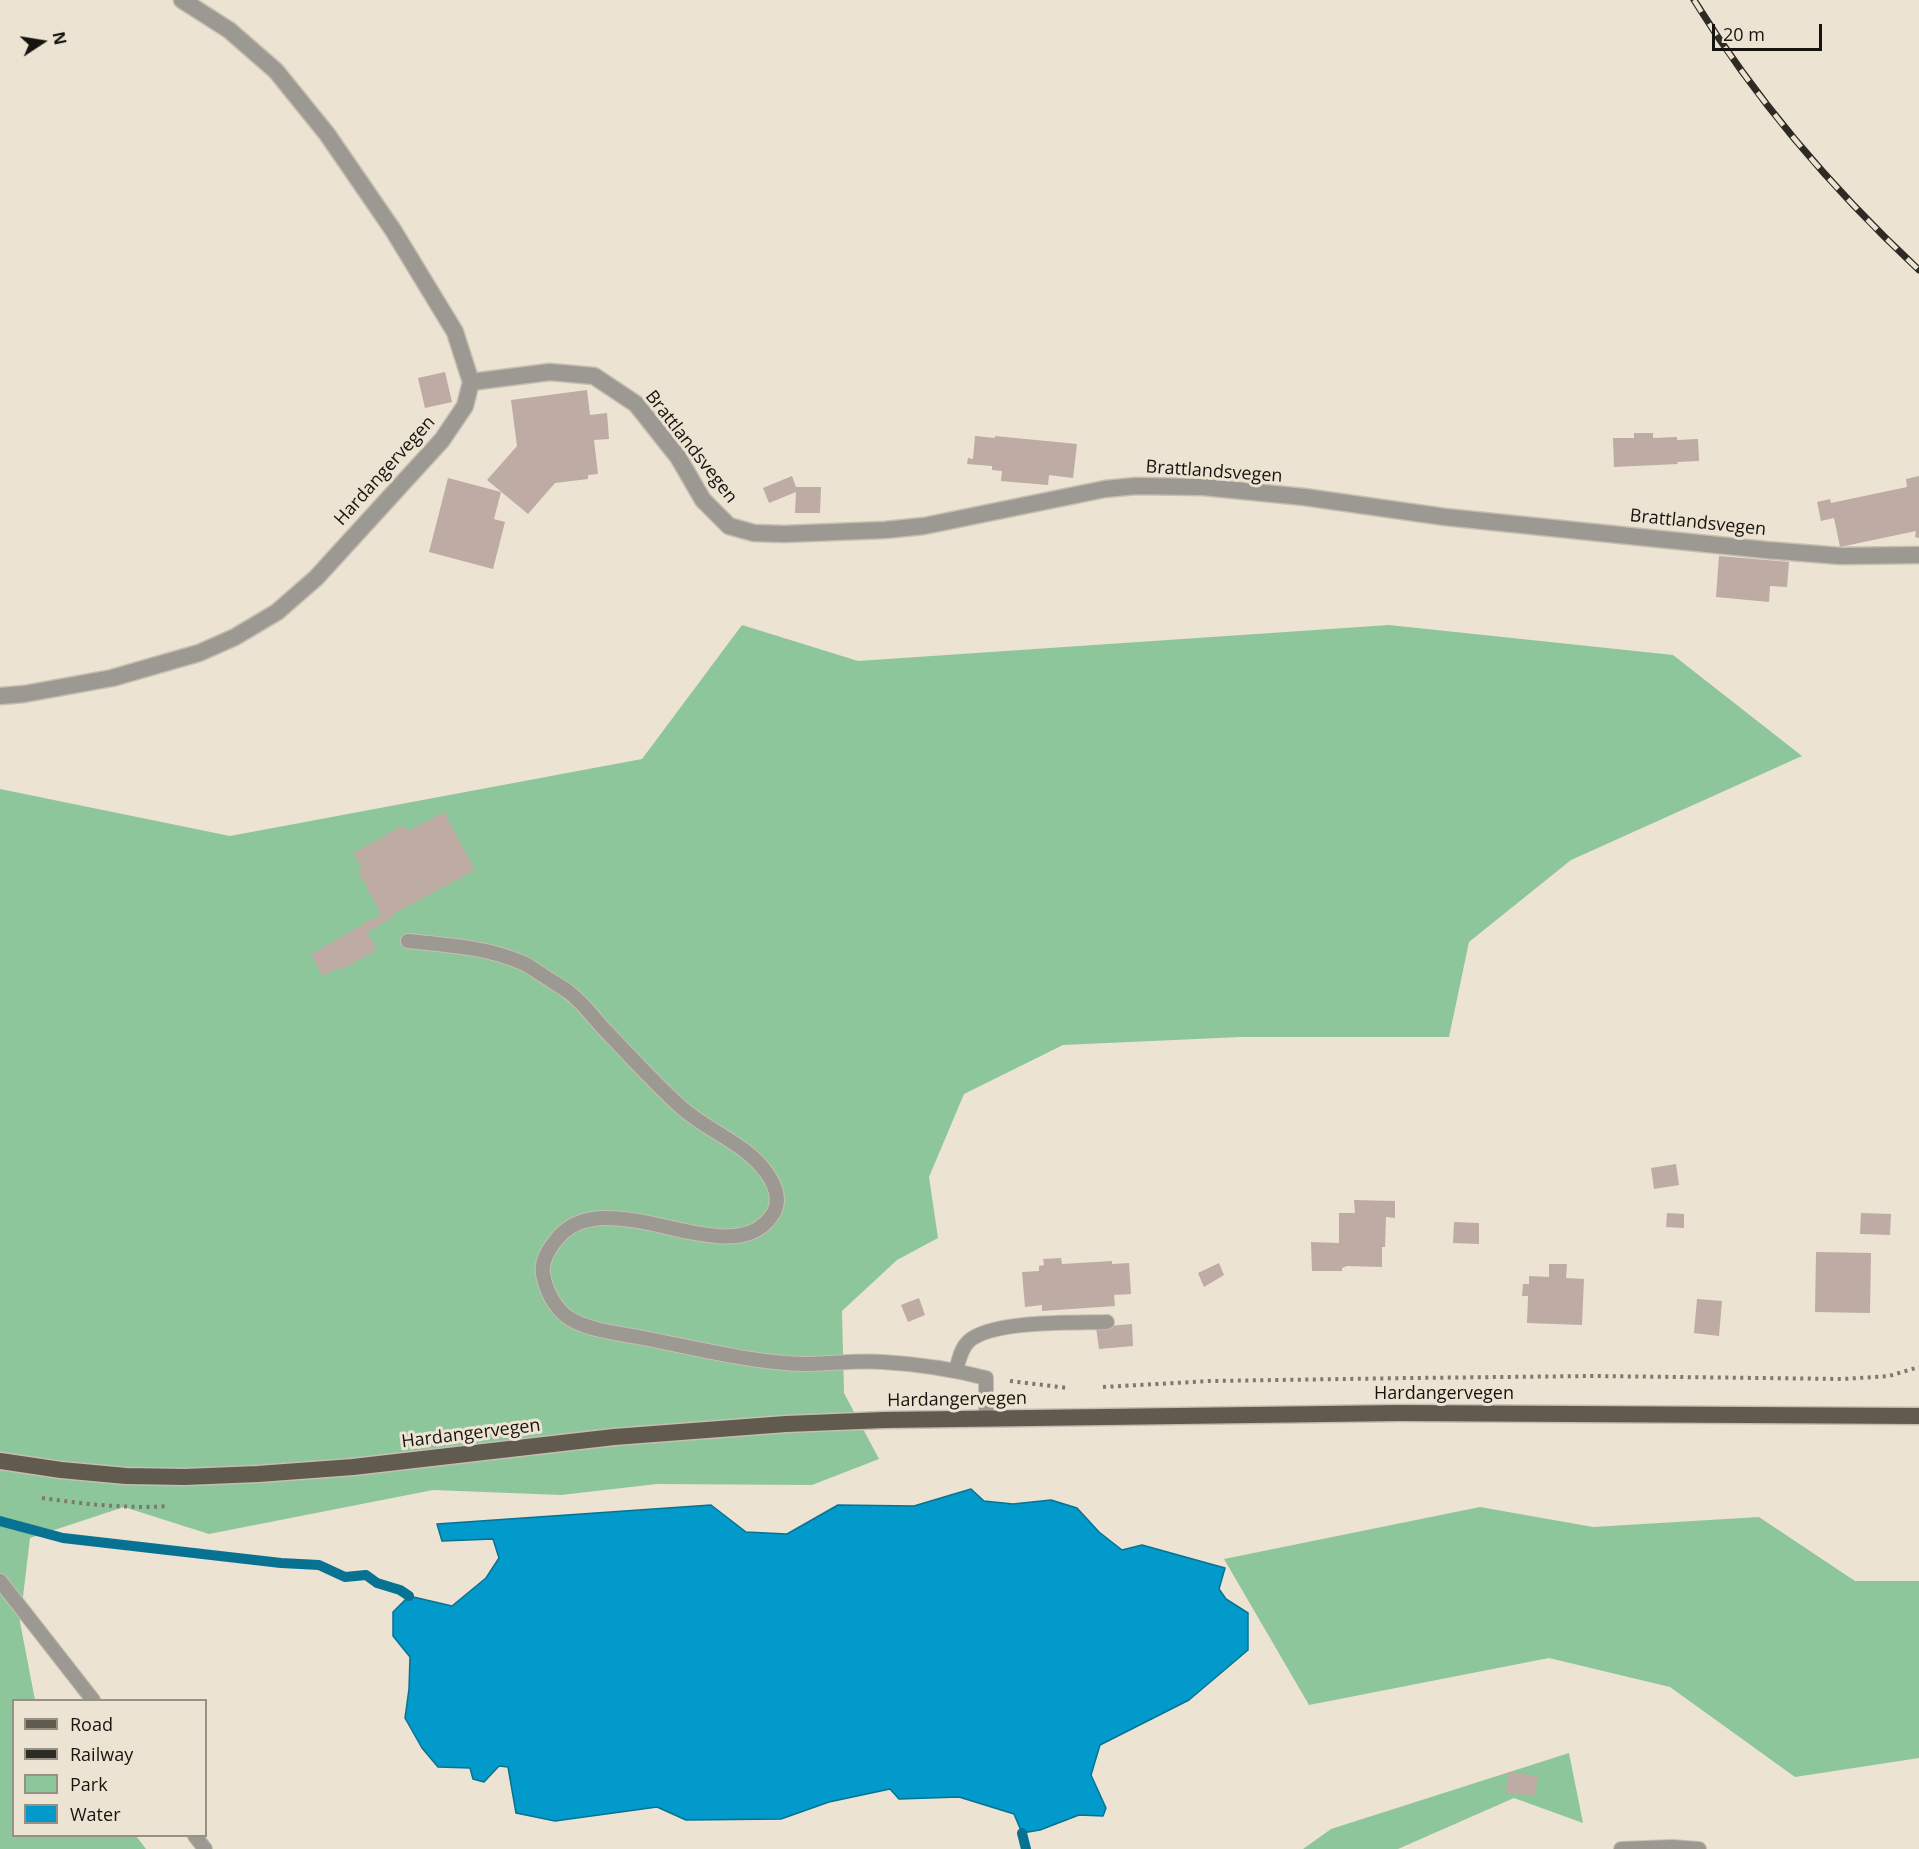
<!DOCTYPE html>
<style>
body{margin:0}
#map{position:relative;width:1919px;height:1849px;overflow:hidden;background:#ece3d3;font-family:"Open Sans",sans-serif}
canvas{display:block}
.legend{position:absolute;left:12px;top:1699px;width:195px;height:138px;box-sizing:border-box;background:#ece3d3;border:2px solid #979085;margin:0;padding:8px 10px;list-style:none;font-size:18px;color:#17140f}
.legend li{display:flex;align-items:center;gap:12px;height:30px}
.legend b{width:30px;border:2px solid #979085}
.north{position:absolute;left:12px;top:12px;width:60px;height:60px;-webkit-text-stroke:4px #ece3d3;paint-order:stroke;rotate:78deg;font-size:16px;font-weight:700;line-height:24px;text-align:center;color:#17140f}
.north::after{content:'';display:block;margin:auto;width:21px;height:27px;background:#17140f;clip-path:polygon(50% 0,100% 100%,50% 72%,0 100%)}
.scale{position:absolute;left:1712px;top:24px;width:110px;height:27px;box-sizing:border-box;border:3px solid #17140f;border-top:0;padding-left:8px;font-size:18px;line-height:21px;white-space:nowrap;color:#17140f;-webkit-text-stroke:4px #ece3d3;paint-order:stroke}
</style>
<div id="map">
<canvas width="1919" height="1849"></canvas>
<ul class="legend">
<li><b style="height:8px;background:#615a4f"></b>Road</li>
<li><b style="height:8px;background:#2e2a24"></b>Railway</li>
<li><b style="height:16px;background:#8ec69b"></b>Park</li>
<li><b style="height:16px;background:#019aca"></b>Water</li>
</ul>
<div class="north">N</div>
<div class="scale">20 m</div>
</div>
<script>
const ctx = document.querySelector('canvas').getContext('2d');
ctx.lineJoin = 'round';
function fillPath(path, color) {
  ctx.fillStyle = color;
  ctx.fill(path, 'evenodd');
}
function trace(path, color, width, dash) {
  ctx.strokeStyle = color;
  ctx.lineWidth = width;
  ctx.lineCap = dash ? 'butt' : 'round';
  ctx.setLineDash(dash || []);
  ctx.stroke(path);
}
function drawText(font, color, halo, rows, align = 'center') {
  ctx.font = font + ' "Open Sans",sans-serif';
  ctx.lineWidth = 6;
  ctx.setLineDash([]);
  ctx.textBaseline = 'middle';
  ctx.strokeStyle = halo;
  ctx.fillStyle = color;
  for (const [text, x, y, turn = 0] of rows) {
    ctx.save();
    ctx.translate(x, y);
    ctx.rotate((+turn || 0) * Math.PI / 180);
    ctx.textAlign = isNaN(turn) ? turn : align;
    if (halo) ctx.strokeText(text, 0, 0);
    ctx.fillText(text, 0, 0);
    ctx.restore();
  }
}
const green = new Path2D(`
 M 742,625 L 858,661 L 1389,625 L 1673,655 L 1802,756 L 1571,860 L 1469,942 L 1449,1037 L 1241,1037 L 1063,1045 L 964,1094 L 929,1177 L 938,1238 L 897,1260 L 842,1311 L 844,1393 L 879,1459 L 812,1485 L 657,1484 L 561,1495 L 433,1490 L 209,1534 L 124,1507 L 30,1538 L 20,1622 L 35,1700 L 14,1700 L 14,1836 L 136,1836 L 146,1849 L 0,1849 L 0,789 L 230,836 L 642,759 Z
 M 1480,1507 L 1593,1527 L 1759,1517 L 1855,1581 L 1919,1581 L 1919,1758 L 1795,1777 L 1670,1687 L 1549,1658 L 1309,1705 L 1224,1559 Z
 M 1569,1753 L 1583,1823 L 1514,1798 L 1398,1849 L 1303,1849 L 1331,1829 Z`);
const water = new Path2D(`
 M 971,1489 L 984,1501 L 1013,1504 L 1051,1500 L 1077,1508 L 1099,1532 L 1122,1550 L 1142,1545 L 1225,1568 L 1219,1589 L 1226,1599 L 1248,1613 L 1248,1650 L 1189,1700 L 1100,1745 L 1091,1775 L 1106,1808 L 1103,1816 L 1079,1815 L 1040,1830 L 1022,1833 L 1014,1814 L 959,1797 L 899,1799 L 890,1789 L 829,1802 L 781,1819 L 686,1820 L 657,1807 L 555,1821 L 516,1813 L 508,1767 L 499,1766 L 484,1782 L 473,1779 L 470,1768 L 438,1767 L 422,1748 L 405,1718 L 409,1689 L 410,1657 L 393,1636 L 393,1612 L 409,1596 L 452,1606 L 486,1578 L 499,1558 L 493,1539 L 442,1541 L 437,1524 L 711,1505 L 746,1532 L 787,1534 L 838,1505 L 914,1506 Z`);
const stream = new Path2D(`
 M 0,1521 L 63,1538 L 281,1563 L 319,1565 L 345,1577 L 366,1575 L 377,1583 L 400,1590 L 409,1596
 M 1022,1833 L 1026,1849`);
const building = new Path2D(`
 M 445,372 L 452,402 L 425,408 L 418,378 Z
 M 587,390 L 590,415 L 607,413 L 609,439 L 594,440 L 598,474 L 588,475 L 588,479 L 555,483 L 528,514 L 487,480 L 517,446 L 511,400 Z
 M 1634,433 L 1653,433 L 1653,438 L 1677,437 L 1677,440 L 1698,439 L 1699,461 L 1677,462 L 1678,464 L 1614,467 L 1613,438 L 1634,438 Z
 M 975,436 L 995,438 L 995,436 L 1077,444 L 1073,478 L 1049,475 L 1048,485 L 1001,481 L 1002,471 L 992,470 L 992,466 L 967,464 L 968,458 L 973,459 Z
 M 792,476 L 796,487 L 821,487 L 820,513 L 795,513 L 796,492 L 769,503 L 763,488 Z
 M 1919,476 L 1919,538 L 1915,537 L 1916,531 L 1840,547 L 1834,518 L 1821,521 L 1817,502 L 1830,499 L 1831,503 L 1907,487 L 1906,479 Z
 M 448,478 L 501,492 L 494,519 L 505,522 L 493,569 L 429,552 Z
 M 1719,556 L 1789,562 L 1787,587 L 1770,586 L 1769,602 L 1716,597 Z
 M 444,812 L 475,870 L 393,914 L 394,917 L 367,932 L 377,950 L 339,971 L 338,968 L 322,976 L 311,954 L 381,914 L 358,871 L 362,869 L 353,853 L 404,825 L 408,831 Z
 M 1676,1164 L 1679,1185 L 1654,1189 L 1651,1168 Z
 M 1354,1200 L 1395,1201 L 1395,1218 L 1386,1217 L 1385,1247 L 1382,1247 L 1382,1267 L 1347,1266 L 1342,1268 L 1342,1271 L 1312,1271 L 1311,1242 L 1339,1243 L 1339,1213 L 1355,1213 Z
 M 1667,1213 L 1684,1214 L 1684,1228 L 1666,1227 Z
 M 1861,1213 L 1891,1214 L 1890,1235 L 1860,1234 Z
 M 1454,1222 L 1479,1223 L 1479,1244 L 1453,1243 Z
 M 1816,1252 L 1871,1253 L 1870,1313 L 1815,1312 Z
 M 1061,1258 L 1062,1264 L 1112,1261 L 1112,1264 L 1129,1263 L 1131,1294 L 1114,1295 L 1115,1306 L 1042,1311 L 1042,1305 L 1025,1307 L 1022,1272 L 1039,1271 L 1039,1266 L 1044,1265 L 1043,1259 Z
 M 1219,1263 L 1224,1275 L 1204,1287 L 1198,1273 Z
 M 1549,1264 L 1567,1264 L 1566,1278 L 1584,1279 L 1582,1325 L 1527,1323 L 1528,1296 L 1522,1296 L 1523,1284 L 1529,1284 L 1529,1276 L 1549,1277 Z
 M 919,1298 L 925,1315 L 908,1322 L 901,1305 Z
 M 1697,1299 L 1722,1301 L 1719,1336 L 1694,1333 Z
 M 1132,1324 L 1133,1346 L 1099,1349 L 1096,1327 Z
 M 1508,1772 L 1537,1776 L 1536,1795 L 1506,1794 Z`);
const path = new Path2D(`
 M 1010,1381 L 1068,1388
 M 1103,1387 L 1210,1381 L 1411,1378 L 1594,1376 L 1843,1379 L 1889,1376 L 1919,1367
 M 42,1498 C 84,1504 127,1509 169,1506`);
const service = new Path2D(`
 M 408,941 C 447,945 486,947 523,963 C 530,966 537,972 544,976 C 553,982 562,987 570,993 C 583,1003 593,1017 604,1029 C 630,1056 655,1084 682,1108 C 708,1131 746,1144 766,1172 C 774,1183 781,1198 774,1212 C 735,1281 605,1175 556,1240 C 548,1250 541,1261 543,1274 C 546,1290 553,1305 566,1316 C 587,1331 619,1333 643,1338 C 695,1348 749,1362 802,1364 C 829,1364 856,1360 883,1362 C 918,1364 952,1369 986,1378 L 986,1419
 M 956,1370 C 959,1360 961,1348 969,1341 C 992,1320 1075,1323 1107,1322
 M 0,1581 L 93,1700
 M 195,1836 L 205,1849
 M 1621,1849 L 1672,1847 L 1699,1849`);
const minor = new Path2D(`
 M 471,382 L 550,372 L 594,376 L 636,404 L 678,457 L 703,500 L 729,526 L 754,533 L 784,534 L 885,530 L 924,526 L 1105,489 L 1136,486 L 1203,487 L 1304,497 L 1445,517 L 1766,550 L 1841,556 L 1919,555
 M 0,696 L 24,694 L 112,678 L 199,653 L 235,637 L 277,612 L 316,578 L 442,440 L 465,406 L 471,382 L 455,332 L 393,230 L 327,134 L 276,71 L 229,30 L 182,0`);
const primary = new Path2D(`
 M 0,1461 L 61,1470 L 126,1476 L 185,1477 L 258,1474 L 353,1467 L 614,1437 L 786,1424 L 884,1420 L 1399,1413 L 1919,1416`);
const rail = new Path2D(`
 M 1694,0 C 1756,100 1833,190 1919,270`);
const streetNames = [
 ["Brattlandsvegen",691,447,52],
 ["Hardangervegen",385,471,-48],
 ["Brattlandsvegen",1214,472,4],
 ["Brattlandsvegen",1698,523,6],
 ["Hardangervegen",1444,1394],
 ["Hardangervegen",957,1400,-1],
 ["Hardangervegen",471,1434,-7]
];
fillPath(green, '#8ec69b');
fillPath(water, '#019aca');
trace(water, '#087292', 1.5);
trace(stream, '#087292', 10);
fillPath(building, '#bdaba4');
trace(service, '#c6beb0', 16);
trace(minor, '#c6beb0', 19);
trace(primary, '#c6beb0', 19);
trace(path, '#7e786d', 4, [3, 4.5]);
trace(service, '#9c9892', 14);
trace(minor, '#9c9892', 16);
trace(primary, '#615a4f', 16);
trace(rail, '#2e2a24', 7);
trace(rail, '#ece3d3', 4.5, [14]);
drawText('18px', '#17140f', '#ece3d3', streetNames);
</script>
